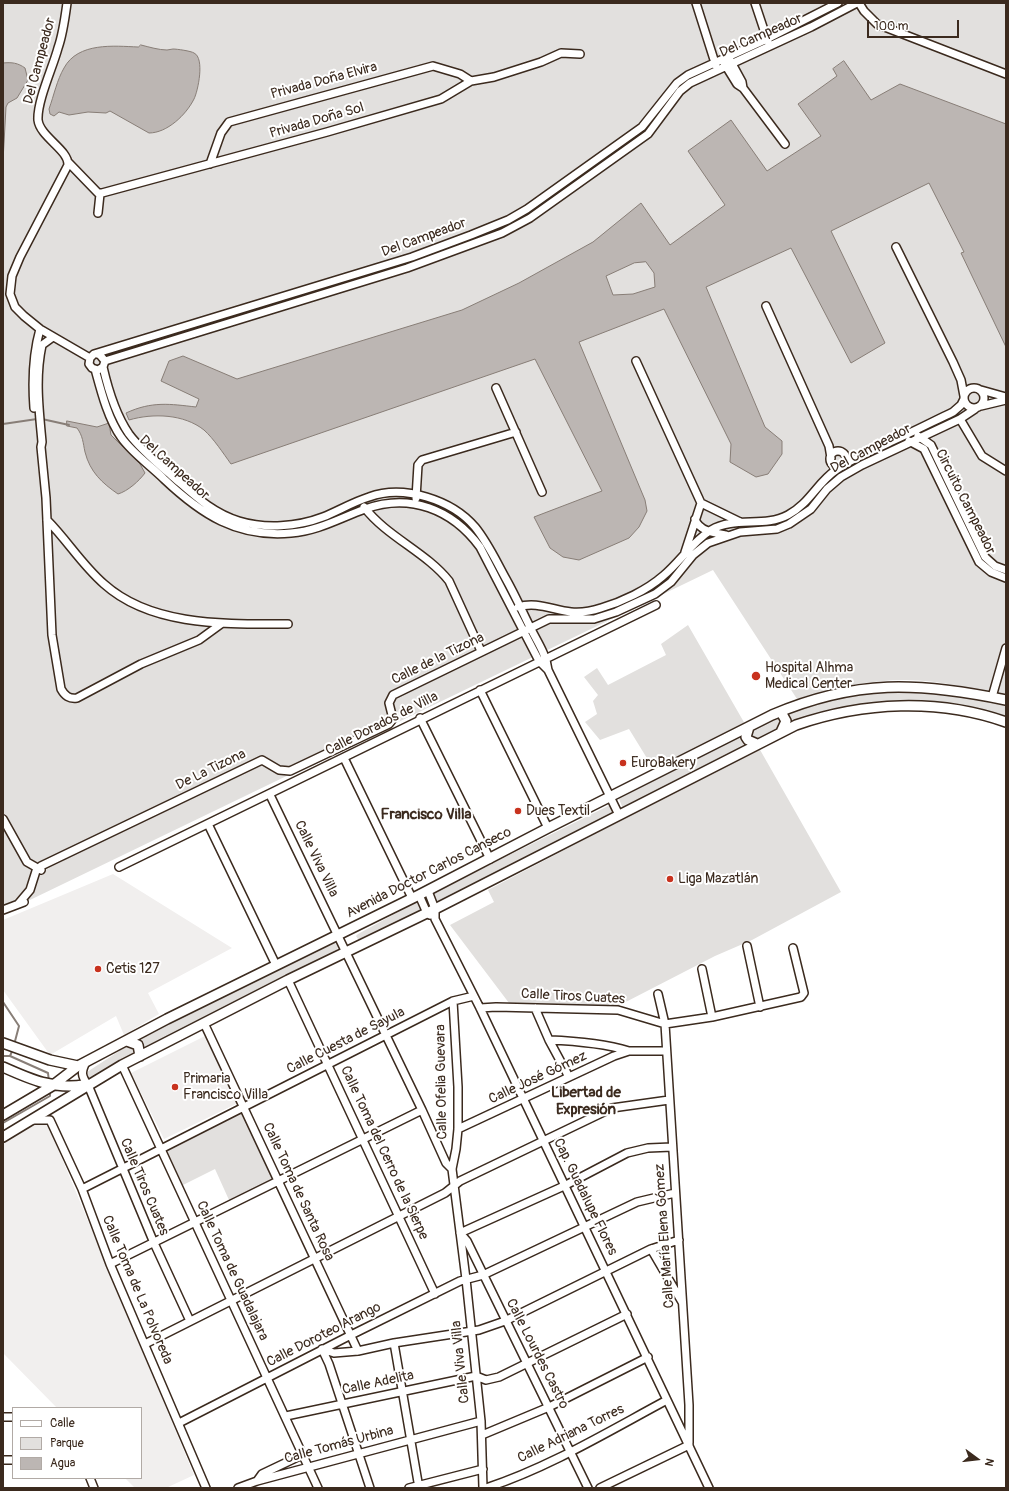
<!DOCTYPE html>
<meta charset="utf-8">
<style>
body{margin:0}
#map{position:relative;width:1009px;height:1491px;overflow:hidden;background:#fff;font-family:Pangolin,sans-serif}
canvas{display:block}
.frame{position:absolute;inset:0;border:4px solid #3b2a1e;pointer-events:none}
.legend{position:absolute;left:12px;top:1407px;width:130px;height:72px;box-sizing:border-box;background:#fff;border:1px solid #b1aaa5;margin:0;padding:5px 7px;list-style:none;font-size:12px;color:#3b2a1e}
.legend li{display:flex;align-items:center;gap:8px;height:20px}
.legend b{width:20px;border:1px solid #b1aaa5}
.north{position:absolute;left:957px;top:1439px;width:40px;height:40px;-webkit-text-stroke:3px #fff;paint-order:stroke;rotate:105deg;font-size:11px;font-weight:700;line-height:16px;text-align:center;color:#3b2a1e}
.north::after{content:'';display:block;margin:auto;width:14px;height:18px;background:#3b2a1e;clip-path:polygon(50% 0,100% 100%,50% 72%,0 100%)}
.scale{position:absolute;left:867px;top:20px;width:92px;height:18px;box-sizing:border-box;border:2px solid #3b2a1e;border-top:0;padding-left:5px;font-size:12px;line-height:14px;white-space:nowrap;color:#3b2a1e;-webkit-text-stroke:3px #fff;paint-order:stroke}
</style>
<div id="map">
<canvas width="1009" height="1491"></canvas>
<div class="frame"></div>
<ul class="legend">
<li><b style="height:5px;background:#fff"></b>Calle</li>
<li><b style="height:11px;background:#e2e0de"></b>Parque</li>
<li><b style="height:11px;background:#bcb6b3"></b>Agua</li>
</ul>
<div class="north">N</div>
<div class="scale">100 m</div>
</div>
<script>
const ctx = document.querySelector('canvas').getContext('2d');
ctx.lineJoin = 'round';
function fillPath(path, color) {
  ctx.fillStyle = color;
  ctx.fill(path, 'evenodd');
}
function trace(path, color, width, dash) {
  ctx.strokeStyle = color;
  ctx.lineWidth = width;
  ctx.lineCap = dash ? 'butt' : 'round';
  ctx.setLineDash(dash || []);
  ctx.stroke(path);
}
function drawText(font, color, halo, rows, align = 'center') {
  ctx.font = font + ' Pangolin,sans-serif';
  ctx.lineWidth = 4;
  ctx.setLineDash([]);
  ctx.textBaseline = 'middle';
  ctx.strokeStyle = halo;
  ctx.fillStyle = color;
  for (const [text, x, y, turn = 0] of rows) {
    ctx.save();
    ctx.translate(x, y);
    ctx.rotate((+turn || 0) * Math.PI / 180);
    ctx.textAlign = isNaN(turn) ? turn : align;
    if (halo) ctx.strokeText(text, 0, 0);
    ctx.fillText(text, 0, 0);
    ctx.restore();
  }
}
const built = new Path2D(`
 M 113,874 L 232,948 L 148,993 L 159,1014 L 124,1035 L 116,1016 L 50,1055 L 3,990 L 3,920 Z
 M 207,1035 L 240,1102 L 164,1139 L 131,1073 Z
 M 33,1125 L 48,1125 L 194,1475 L 166,1488 L 135,1488 L 125,1478 L 141,1478 L 141,1408 L 57,1408 L 3,1353 L 3,1142 Z`);
const green = new Path2D(`
 M 3,3 L 1006,3 L 1006,695 C 973,689 939,680 906,680 C 869,680 833,688 797,699 L 713,570 L 3,913 Z
 M 688,625 L 745,724 L 653,768 L 629,729 L 600,740 L 585,722 L 597,714 L 593,701 L 598,695 L 584,677 L 597,668 L 608,685 L 666,655 L 661,644 Z
 M 901,690 L 955,693 L 1006,705 L 1006,718 L 908,702 L 777,729 L 624,811 L 619,799 L 783,713 L 820,701 L 861,693 Z
 M 759,748 L 841,892 L 752,940 L 715,956 L 618,1006 L 509,1003 L 450,925 L 494,902 L 488,890 Z
 M 612,804 L 615,809 L 613,813 L 602,820 L 436,906 L 433,893 Z
 M 420,900 L 424,912 L 362,945 L 356,936 L 358,934 Z
 M 333,942 L 337,942 L 339,945 L 336,952 L 145,1049 L 143,1041 L 138,1039 L 190,1011 Z
 M 130,1044 L 135,1046 L 136,1052 L 106,1071 L 86,1079 L 84,1074 Z
 M 241,1112 L 273,1179 L 229,1200 L 215,1169 L 183,1185 L 166,1149 Z`);
const water = new Path2D(`
 M 141,45 C 149,47 159,50 167,50 C 169,50 171,49 173,49 C 177,49 191,51 194,53 C 205,58 198,91 194,99 C 186,115 167,133 149,133 L 110,111 L 106,113 L 88,112 L 69,115 L 59,112 L 54,116 L 50,114 L 49,109 C 54,95 57,80 64,68 C 78,42 114,46 138,47 Z
 M 844,61 L 871,100 L 900,84 L 1006,124 L 1006,347 L 961,253 L 964,252 L 929,183 L 831,231 L 885,343 L 851,363 L 791,248 L 706,287 L 765,427 L 782,441 L 782,454 L 768,474 L 756,477 L 730,462 L 731,444 L 664,309 L 579,342 L 645,500 L 647,511 L 639,527 L 629,538 L 579,560 L 563,557 L 550,548 L 534,517 L 602,491 L 535,359 L 231,464 C 223,453 214,439 204,430 C 184,414 153,413 129,420 L 126,413 C 152,401 170,404 196,407 L 199,399 L 161,381 L 169,361 L 183,356 L 237,379 L 462,310 L 519,283 L 593,242 L 641,203 L 670,245 L 725,205 L 688,151 L 731,120 L 767,171 L 821,136 L 798,104 L 837,76 L 833,69 ZM 646,262 L 654,273 L 655,287 L 633,294 L 613,295 L 606,276 L 634,263 Z
 M 3,63 C 12,62 18,63 25,68 L 28,80 L 17,98 L 8,103 L 6,107 L 3,161 Z
 M 67,421 L 97,427 L 109,423 L 111,435 L 140,464 L 145,473 C 139,481 128,491 118,494 C 102,483 90,472 85,452 C 83,443 83,436 77,428 L 67,426 Z`);
const stream = new Path2D(`
 M 42,419 L 69,425
 M 3,424 L 37,419
 M 3,1002 L 19,1026 L 14,1045
 M 3,1056 L 10,1056 L 13,1049
 M 10,1056 L 48,1073 L 49,1082
 M 3,1123 L 50,1096 L 50,1090`);
const minor = new Path2D(`
 M 67,3 C 65,18 63,34 58,48 C 53,67 37,101 38,120 C 40,137 69,150 68,165 L 20,257 L 12,276 L 10,294 L 15,307 L 24,316 L 40,329 L 90,358
 M 696,3 L 716,66
 M 755,3 L 768,42
 M 859,3 L 864,11 L 877,24 L 1006,74
 M 730,60 L 742,82 L 743,88
 M 724,63 L 737,84 L 743,88 L 785,144
 M 68,162 L 98,193 L 102,193 L 327,132 L 441,99 L 471,81 L 494,77 L 541,62 L 561,53 L 580,54
 M 210,164 L 221,133 L 229,122 L 433,66 L 460,74 L 471,81
 M 98,213 L 100,194
 M 896,247 L 953,362 L 961,380 L 964,396
 M 766,306 L 829,446 L 831,458
 M 53,337 L 42,345 C 35,378 39,409 42,442 L 41,447 L 46,498 L 52,635 L 61,689 C 65,696 69,699 77,698 L 141,664 L 199,640 L 221,624
 M 97,354 L 100,355 L 105,361 L 103,367 L 98,370 L 92,368 L 89,364 L 90,358 L 94,354 L 412,257 L 471,235 L 508,220 L 527,209 L 642,127 L 677,83 L 688,75 L 767,39 L 838,3
 M 105,361 L 407,268 L 502,233 L 530,218 L 648,134 L 680,91 L 690,83 L 811,27 L 857,3
 M 636,361 L 701,503
 M 103,367 C 108,389 116,415 129,434 C 141,450 157,463 172,476 C 193,494 212,513 239,521 C 265,529 297,527 323,517 C 338,511 353,502 369,497 C 404,484 452,500 475,527 C 488,543 496,561 506,579 C 515,595 523,613 531,629 C 538,643 546,654 548,670 L 619,815
 M 95,369 C 101,391 108,419 121,437 C 132,453 151,466 164,479 C 201,514 237,538 291,533 C 318,531 340,518 365,509 C 410,493 452,509 480,547 L 539,661 L 548,670
 M964 398a10 10 0 1 1 20 0a10 10 0 1 1-20 0Z
 M 496,388 L 542,492
 M 981,390 L 1006,397
 M 981,406 L 1006,400
 M 34,408 C 32,381 33,354 40,329
 M 960,419 L 982,456 L 1006,471
 M 918,436 L 931,445 L 985,557 L 995,566 L 1006,570
 M 909,441 L 924,449 L 979,562 L 991,572 L 1006,578
 M830 459a8 8 0 1 1 16 0a8 8 0 1 1-16 0Z
 M 416,498 L 418,465 L 422,460 L 516,432
 M 701,503 L 740,522
 M 364,507 C 387,537 426,552 449,581 L 481,651
 M 695,519 C 699,531 714,533 726,535
 M 47,520 C 67,540 82,565 104,584 C 152,627 227,624 288,624
 M 685,552 L 701,503
 M 518,607 C 536,601 553,610 571,612 C 581,613 592,611 601,608 C 622,602 647,590 663,576 C 680,562 692,542 711,530 C 735,516 764,528 788,515 C 809,504 817,483 836,470 C 853,458 872,451 890,442 C 911,433 932,422 953,412 L 961,405 L 964,399
 M 480,690 L 548,828
 M 992,697 L 1006,648
 M 420,718 L 490,859
 M 344,758 L 412,898
 M 270,795 L 422,1110 L 446,1163 L 452,1169
 M 3,819 L 27,862 L 41,870
 M 208,824 L 276,965
 M 119,867 L 656,605
 M 428,891 L 435,909 L 435,919 L 480,1008 L 709,1488
 M 419,895 L 427,913 L 430,915
 M 19,903 L 30,890 L 36,871 L 41,866 L 262,760 L 279,770 L 290,771 L 389,724 L 393,719 L 389,703 L 393,695 L 549,619 L 594,619 L 616,612 L 655,594 L 671,582 L 693,555 L 708,543 L 740,532 L 777,529 L 789,524 L 811,509 L 827,489 L 841,477 L 862,465 L 960,419 L 975,409
 M 3,910 L 24,902
 M 747,946 L 760,1007
 M 702,969 L 712,1017
 M 288,980 L 435,1294
 M 658,994 L 665,1024 L 689,1405 L 689,1443
 M 453,1001 L 458,1087 L 458,1129 L 456,1149 L 452,1169 L 466,1279 L 481,1421 L 483,1488
 M 480,1008 L 496,1007 L 618,1010 L 665,1024 L 712,1017 L 801,997 L 804,993 L 793,948
 M 535,1008 L 549,1040 L 569,1077
 M 204,1023 L 358,1351
 M 549,1040 C 576,1041 603,1043 629,1051
 M 86,1062 C 81,1072 81,1076 88,1085 L 154,1243 L 190,1321
 M 122,1065 L 318,1488
 M 31,1120 L 50,1120 L 82,1189 L 110,1264 L 206,1488
 M 458,1129 L 614,1056 L 629,1051 L 666,1051
 M 82,1189 L 453,1001 L 474,996
 M 460,1233 L 564,1186 L 627,1153 L 648,1148 L 672,1147
 M 461,1234 L 467,1241 L 588,1488
 M 651,1249 L 682,1302
 M 110,1264 L 422,1110
 M 394,1343 L 419,1488
 M 145,1344 L 445,1193 L 460,1181 L 612,1108 L 669,1100
 M 322,1349 L 334,1353 L 358,1351 L 394,1343 L 479,1330 L 505,1321 L 651,1249 L 679,1240
 M 322,1349 L 329,1364 L 370,1488
 M 286,1416 L 476,1376 L 486,1380 L 499,1377 L 627,1314
 M 3,1417 L 13,1417
 M 179,1423 L 351,1335 L 460,1281 L 483,1275 L 637,1202 L 675,1193
 M 482,1435 L 549,1407 L 648,1357
 M 3,1460 L 13,1460
 M 90,1478 L 94,1488
 M 257,1481 L 262,1474 L 304,1454
 M 238,1488 L 257,1481 L 481,1421
 M 409,1488 L 483,1469
 M 486,1488 C 548,1468 609,1431 667,1400
 M 600,1488 L 689,1445`);
const secondary = new Path2D(`
 M 749,727 L 746,737 L 748,740 L 757,744
 M 781,732 L 786,721 L 781,712
 M 127,1041 L 138,1045 L 140,1056
 M 3,1043 L 50,1060 L 78,1066
 M 3,1067 C 32,1080 52,1089 84,1085
 M 3,1115 L 52,1086 L 78,1066 L 167,1019 L 419,895 L 548,828 L 772,715 C 856,679 918,682 1006,700
 M 3,1137 L 122,1065 L 288,980 L 435,909 L 796,725 C 863,702 938,698 1006,722`);
const markers = [
 [756,676,5,"#c8321e"],
 [623,763,4,"#c8321e"],
 [518,811,4,"#c8321e"],
 [670,879,4,"#c8321e"],
 [98,969,4,"#c8321e"],
 [175,1087,4,"#c8321e"]
];
const streetNames = [
 ["Del Campeador",761,36,-24],
 ["Del Campeador",40,61,-75],
 ["Privada Doña Elvira",324,81,-15],
 ["Privada Doña Sol",317,121,-16],
 ["Del Campeador",424,238,-20],
 ["Del Campeador",871,449,-28],
 ["Del Campeador",174,468,42],
 ["Circuito Campeador",965,502,63],
 ["Calle de la Tizona",438,659,-26],
 ["Calle Dorados de Villa",382,724,-27],
 ["De La Tizona",211,770,-26],
 ["Calle Viva Villa",316,859,64],
 ["Avenida Doctor Carlos Canseco",429,873,-27],
 ["Calle Tiros Cuates",573,997,3],
 ["Calle Cuesta de Sayula",346,1041,-27],
 ["Calle José Gómez",538,1078,-25],
 ["Calle Ofelia Guevara",442,1082,-91],
 ["Calle Toma del Cerro de la Sierpe",384,1153,65],
 ["Calle Tiros Cuates",144,1187,67],
 ["Calle Toma de Santa Rosa",298,1192,65],
 ["Cap. Guadalupe Flores",585,1197,64],
 ["Calle María Elena Gómez",665,1236,-94],
 ["Calle Toma de Guadalajara",232,1271,65],
 ["Calle Toma de La Polvoreda",137,1290,67],
 ["Calle Doroteo Arango",324,1335,-27],
 ["Calle Lourdes Castro",537,1354,63],
 ["Calle Viva Villa",461,1362,-96],
 ["Calle Adelita",378,1383,-12],
 ["Calle Adriana Torres",571,1434,-26],
 ["Calle Tomás Urbina",339,1445,-15]
];
const poiNames = [
 ["Hospital Alhma",765,668],
 ["Medical Center",765,684],
 ["EuroBakery",631,763],
 ["Dues Textil",526,811],
 ["Liga Mazatlán",678,879],
 ["Cetis 127",106,969],
 ["Primaria",183,1079],
 ["Francisco Villa",183,1095]
];
const neighbourhoodNames = [
 ["Francisco Villa",426,815],
 ["Libertad de",586,1093],
 ["Expresión",586,1110]
];
fillPath(built, '#f1efee');
fillPath(green, '#e2e0de');
fillPath(water, '#bcb6b3');
trace(water, '#887e77', 1);
trace(stream, '#887e77', 2);
trace(minor, '#3b2a1e', 10);
trace(secondary, '#3b2a1e', 12);
trace(minor, '#fff', 7);
trace(secondary, '#fff', 9);
for (const [x, y, r, color] of markers) {
  const dot = new Path2D();
  dot.arc(x, y, r, 0, 2 * Math.PI);
  ctx.fillStyle = color;
  ctx.fill(dot);
  trace(dot, '#fff', 1.5);
}
drawText('14px', '#3b2a1e', '#fff', streetNames);
drawText('14px', '#3b2a1e', '#fff', poiNames, 'left');
drawText('bold 15px', '#3b2a1e', '#fff', neighbourhoodNames);
</script>
